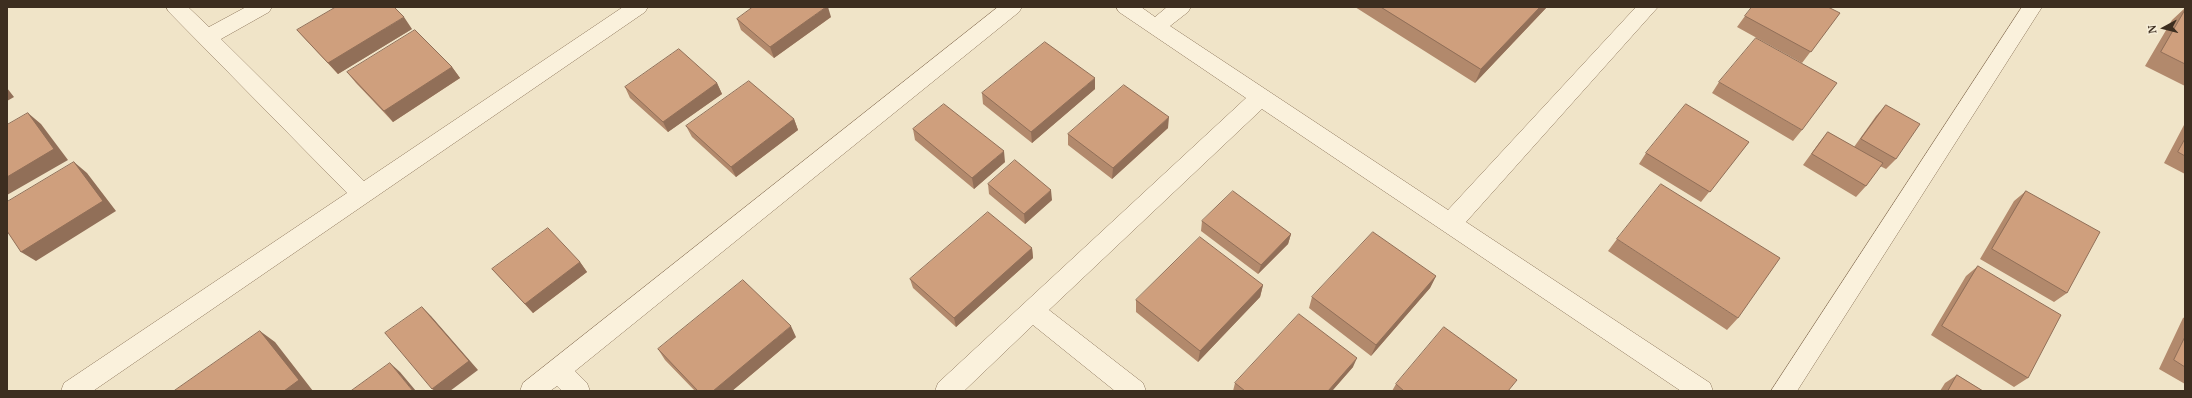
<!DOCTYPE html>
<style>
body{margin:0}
#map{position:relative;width:2192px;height:398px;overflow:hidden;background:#f0e4c8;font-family:"PT Serif",serif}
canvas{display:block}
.frame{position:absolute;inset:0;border:8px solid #3d2e20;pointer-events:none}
.north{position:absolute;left:2144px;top:8px;width:40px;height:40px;-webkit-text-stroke:3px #f7eed8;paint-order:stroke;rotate:263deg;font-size:11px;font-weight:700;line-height:16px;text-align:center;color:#3d2e20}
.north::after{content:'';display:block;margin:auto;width:14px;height:18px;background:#3d2e20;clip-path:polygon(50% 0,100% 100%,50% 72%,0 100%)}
</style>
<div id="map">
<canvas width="2192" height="398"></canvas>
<div class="frame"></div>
<div class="north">N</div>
</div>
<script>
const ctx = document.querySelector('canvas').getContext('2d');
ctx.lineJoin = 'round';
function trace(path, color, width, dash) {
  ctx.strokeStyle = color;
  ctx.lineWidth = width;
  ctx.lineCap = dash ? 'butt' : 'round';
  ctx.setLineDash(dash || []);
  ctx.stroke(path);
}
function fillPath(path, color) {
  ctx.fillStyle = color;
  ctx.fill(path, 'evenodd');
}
const minor = new Path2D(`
 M 166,7 L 188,7 L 209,27 L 246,7 L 272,7 L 269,12 L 221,39 L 364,181 L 623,7 L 648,7 L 645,12 L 93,391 L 61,391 L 64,383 L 347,193 L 169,12 Z
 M 998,7 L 1022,7 L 1019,12 L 575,371 L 587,383 L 590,391 L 562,391 L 557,386 L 550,391 L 520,391 L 523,383 Z
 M 1116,7 L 1141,7 L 1155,17 L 1167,7 L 1191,7 L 1188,12 L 1170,26 L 1448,210 L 1636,7 L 1658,7 L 1466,222 L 1710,383 L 1713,391 L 1681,391 L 1262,109 L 1049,310 L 1143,383 L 1146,391 L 1115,391 L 1033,325 L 964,391 L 935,391 L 938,383 L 1246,98 L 1119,12 Z
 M 2022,7 L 2042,7 L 1797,391 L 1771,391 Z`);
const wall = new Path2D(`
 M 1355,7 L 1547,7 L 1475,83 Z
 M 2185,8 L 2185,86 L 2145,66 L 2172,20 Z
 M 1840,13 L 1802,63 L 1737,27 L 1745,16 Z
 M 831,17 L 774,58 L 741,30 L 737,19 Z
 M 412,29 L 338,74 L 307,41 L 297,30 Z
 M 452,67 L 460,78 L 393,122 L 356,83 L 347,72 Z
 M 1719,82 L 1802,130 L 1793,141 L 1712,93 Z
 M 717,83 L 722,94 L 668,132 L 630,98 L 625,87 Z
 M 1095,89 L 1032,143 L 983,104 L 982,93 Z
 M 1886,105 L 1896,159 L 1886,169 L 1880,166 L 1866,186 L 1856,197 L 1803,165 L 1819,143 L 1828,132 L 1854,147 L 1876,116 Z
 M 794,119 L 798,130 L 736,177 L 692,137 L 686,126 Z
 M 2185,124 L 2185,174 L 2164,163 L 2184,125 Z
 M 1168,128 L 1112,179 L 1068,145 L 1068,134 Z
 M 913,129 L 1005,162 L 974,189 L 915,140 Z
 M 1749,142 L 1701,202 L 1639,164 L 1646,153 Z
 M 988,184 L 1052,200 L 1025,224 L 989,194 Z
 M 2026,191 L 2067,293 L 2054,302 L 1980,259 L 2014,201 Z
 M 1202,221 L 1291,234 L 1288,244 L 1258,274 L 1201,231 Z
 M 1617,239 L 1738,318 L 1727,330 L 1608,251 Z
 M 1032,248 L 1033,258 L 956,327 L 913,288 L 910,279 Z
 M 580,262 L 587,272 L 533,313 L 492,269 Z
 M 1978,266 L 2028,378 L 2014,387 L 1931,335 L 1966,276 Z
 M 1436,276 L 1430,288 L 1371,356 L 1309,308 L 1312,297 Z
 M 1263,285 L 1260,297 L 1198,362 L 1136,312 L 1136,300 Z
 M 2185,317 L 2185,384 L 2159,369 L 2183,318 Z
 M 796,337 L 732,391 L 695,391 L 665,360 L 658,349 Z
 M 1353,367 L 1332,391 L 1233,391 L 1235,383 Z
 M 1957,375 L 1983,391 L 1940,391 L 1945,383 Z
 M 1396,384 L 1509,391 L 1392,391 Z`);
const shadedWall = new Path2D(`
 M 826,7 L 828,7 L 831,17 L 774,58 L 770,47 Z
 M 1540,7 L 1547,7 L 1475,83 L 1481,69 Z
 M 404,17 L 412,29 L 338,74 L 328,63 Z
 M 452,67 L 460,78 L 393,122 L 384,111 Z
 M 1095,78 L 1095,89 L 1032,143 L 1031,132 Z
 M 717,83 L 722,94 L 668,132 L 663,122 Z
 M 7,88 L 14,97 L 7,101 Z
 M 28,113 L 41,124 L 68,160 L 7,195 L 7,177 Z
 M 1169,117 L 1168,128 L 1112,179 L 1113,168 Z
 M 794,119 L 798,130 L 736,177 L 731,167 Z
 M 1004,151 L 1005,162 L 974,189 L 972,178 Z
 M 74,162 L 87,173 L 116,211 L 36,261 L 21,252 Z
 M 1051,190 L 1052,200 L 1025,224 L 1024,214 Z
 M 1291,234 L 1288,244 L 1258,274 L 1261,265 Z
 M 1032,248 L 1033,258 L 956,327 L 954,318 Z
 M 580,262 L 587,272 L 533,313 L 525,304 Z
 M 1436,276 L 1430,288 L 1371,356 L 1376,345 Z
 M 1263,285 L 1260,297 L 1198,362 L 1200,351 Z
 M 422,307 L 431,316 L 478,370 L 450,391 L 435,391 L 432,389 Z
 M 791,326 L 796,337 L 732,391 L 713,391 Z
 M 260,331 L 275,342 L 313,391 L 284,391 Z
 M 1357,358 L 1353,367 L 1332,391 L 1328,391 Z
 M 390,363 L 400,372 L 416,391 L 413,391 Z`);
const building = new Path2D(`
 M 336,7 L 394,7 L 404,17 L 328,63 L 297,30 Z
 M 753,7 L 826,7 L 770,47 L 737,19 Z
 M 1381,7 L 1540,7 L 1481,69 Z
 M 1752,7 L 1828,7 L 1840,13 L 1811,52 L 1745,16 Z
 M 2185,10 L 2185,64 L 2161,52 Z
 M 415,30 L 452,67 L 384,111 L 347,72 Z
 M 1756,38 L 1837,83 L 1802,130 L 1719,82 Z
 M 1045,42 L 1095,78 L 1031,132 L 982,93 Z
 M 679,49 L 717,83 L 663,122 L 625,87 Z
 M 749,81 L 794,119 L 731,167 L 686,126 Z
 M 1124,85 L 1169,117 L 1113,168 L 1068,134 Z
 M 944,104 L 1004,151 L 972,178 L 913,129 Z
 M 1686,104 L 1749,142 L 1710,192 L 1646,153 Z
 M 1886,105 L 1920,124 L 1896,159 L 1861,139 Z
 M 28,113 L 54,149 L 7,177 L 7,125 Z
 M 1828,132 L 1883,163 L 1866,186 L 1812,154 Z
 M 2185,139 L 2185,156 L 2178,152 Z
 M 1015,160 L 1051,190 L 1024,214 L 988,184 Z
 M 74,162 L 103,201 L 21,252 L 7,231 L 7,202 Z
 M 1661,184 L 1780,258 L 1738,318 L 1617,239 Z
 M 1233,191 L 1291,234 L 1261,265 L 1202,221 Z
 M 2026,191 L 2100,232 L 2067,293 L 1992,249 Z
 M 988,212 L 1032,248 L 954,318 L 910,279 Z
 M 548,228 L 580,262 L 525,304 L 492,269 Z
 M 1373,232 L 1436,276 L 1376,345 L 1312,297 Z
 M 1200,237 L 1263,285 L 1200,351 L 1136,300 Z
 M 1978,266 L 2061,315 L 2028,378 L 1942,326 Z
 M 743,280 L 791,326 L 713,391 L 698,391 L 658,349 Z
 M 422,307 L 469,361 L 432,389 L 385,333 Z
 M 1299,314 L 1357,358 L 1328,391 L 1245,391 L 1235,383 Z
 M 1444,327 L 1517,380 L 1508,391 L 1404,391 L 1396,384 Z
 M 260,331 L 299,380 L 284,391 L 174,391 Z
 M 2185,337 L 2185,367 L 2174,360 Z
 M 390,363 L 413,391 L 351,391 Z
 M 1957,375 L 1983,391 L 1948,391 Z`);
trace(minor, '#8d765c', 1);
fillPath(minor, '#faf1dc');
fillPath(wall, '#b2896c');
fillPath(shadedWall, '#916f58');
fillPath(building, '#cf9f7d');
trace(building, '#916f58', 1);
</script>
